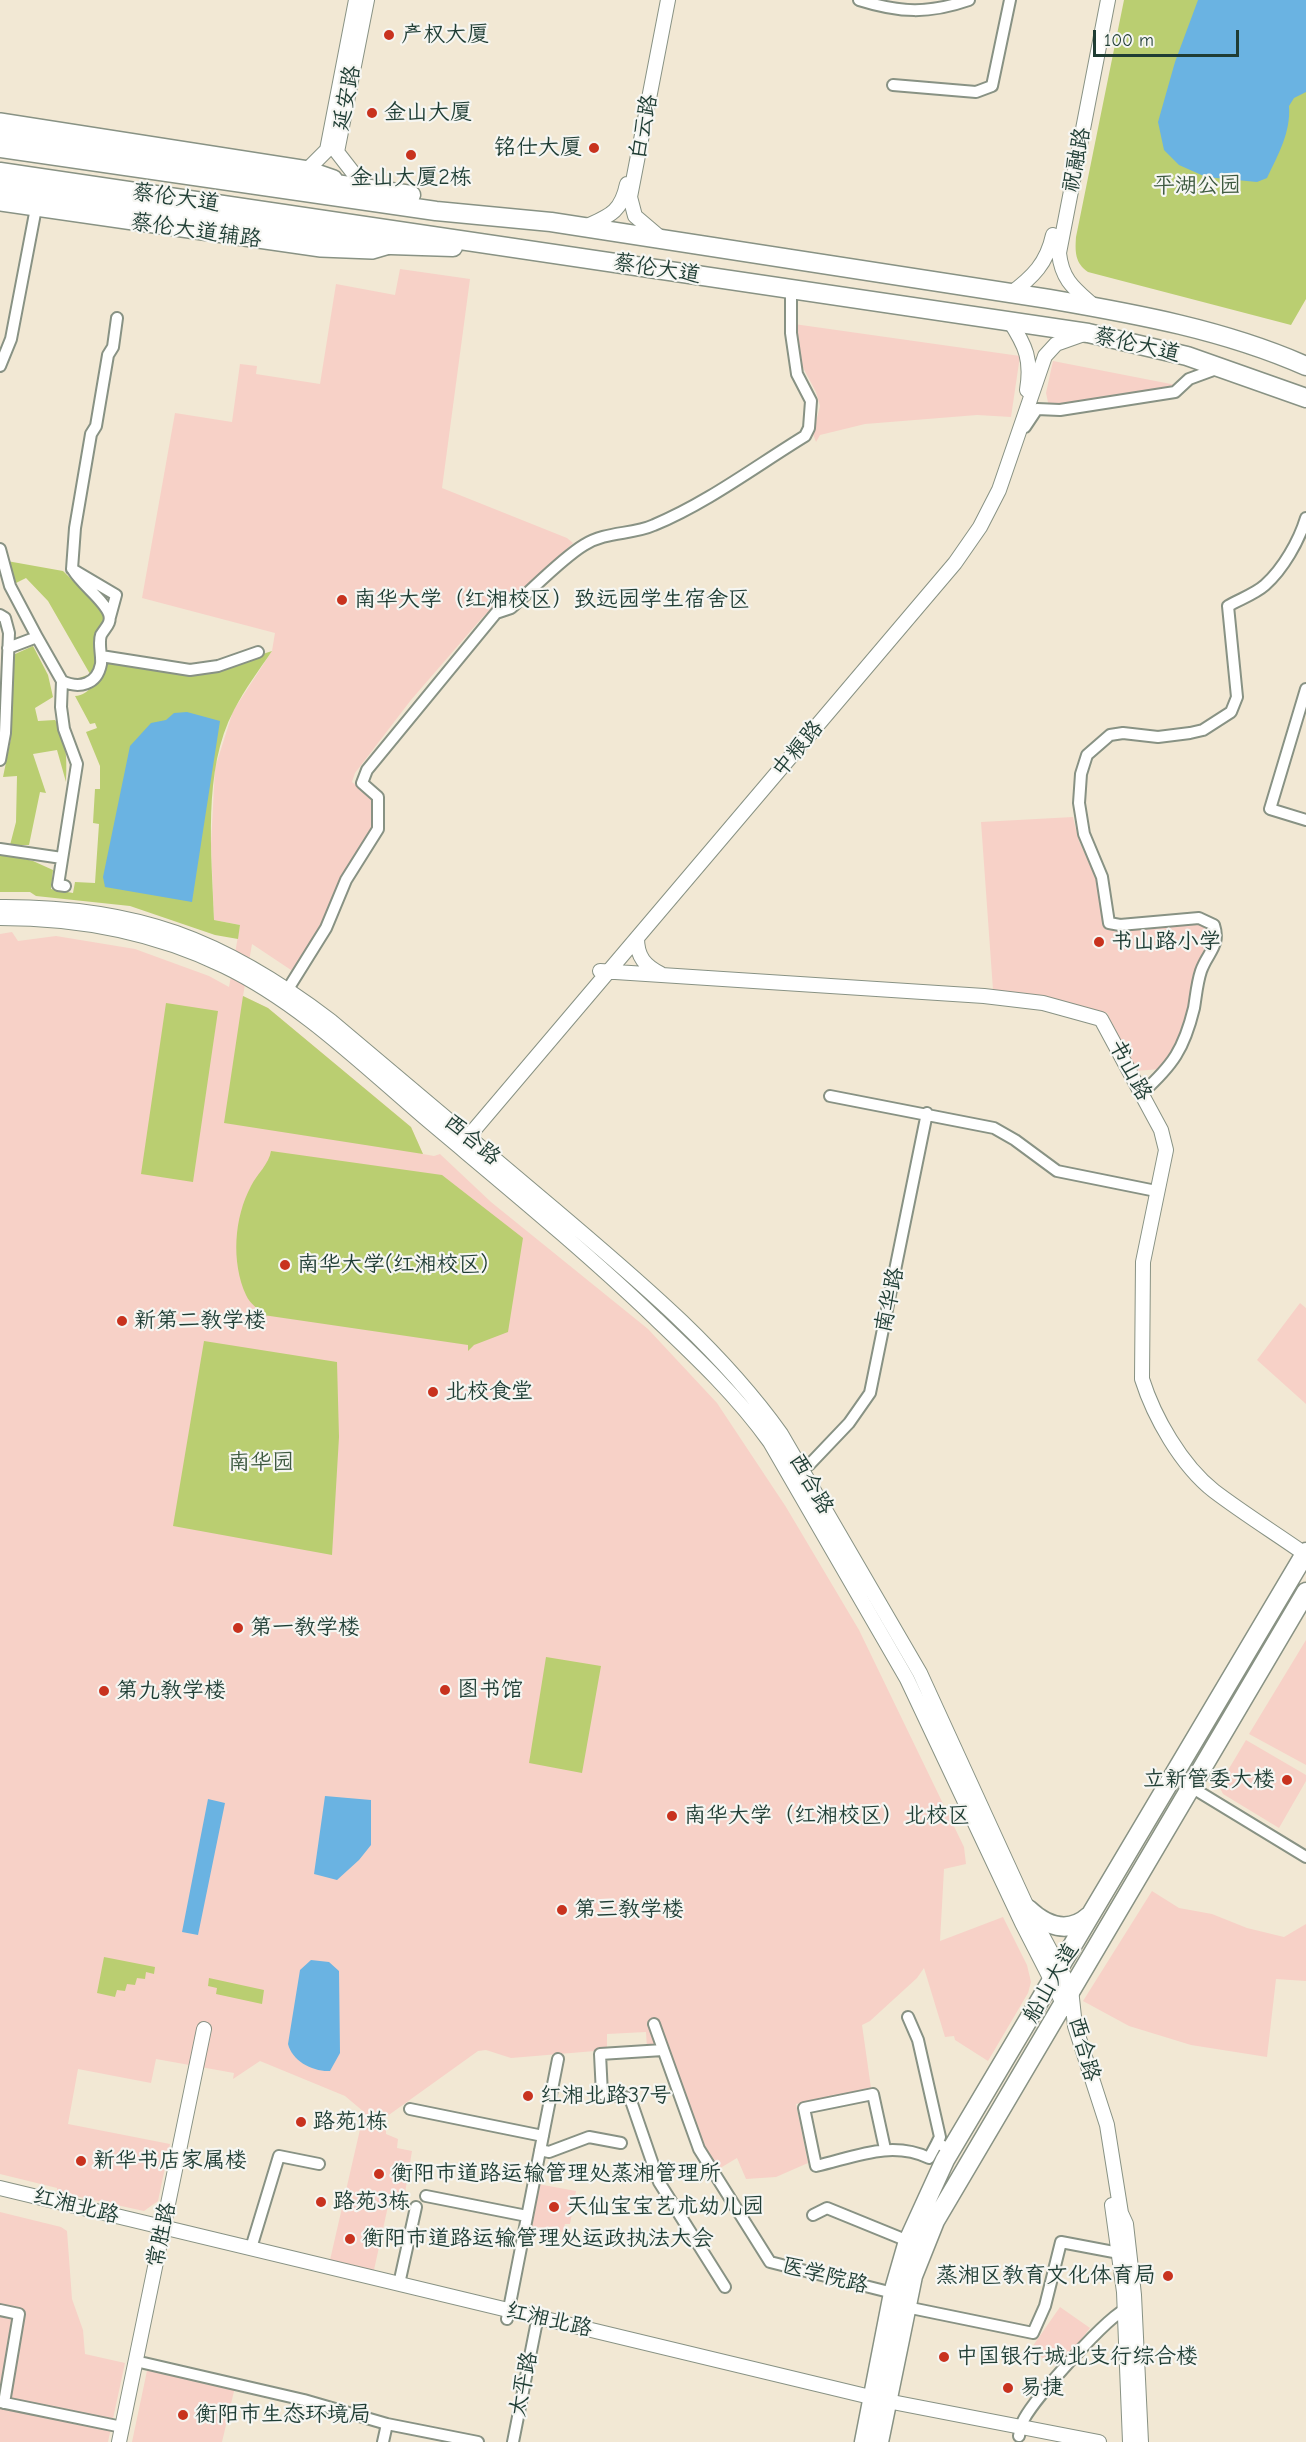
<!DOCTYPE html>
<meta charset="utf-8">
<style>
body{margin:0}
#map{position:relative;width:1306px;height:2442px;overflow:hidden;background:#f2e8d4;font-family:"Comic Neue",sans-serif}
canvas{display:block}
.scale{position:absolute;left:1093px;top:30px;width:146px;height:27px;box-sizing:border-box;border:3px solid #1f3d34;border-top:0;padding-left:8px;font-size:18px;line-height:21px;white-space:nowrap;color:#1f3d34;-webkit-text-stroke:4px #f6f6f2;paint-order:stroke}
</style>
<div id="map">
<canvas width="1306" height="2442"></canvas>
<div class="scale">100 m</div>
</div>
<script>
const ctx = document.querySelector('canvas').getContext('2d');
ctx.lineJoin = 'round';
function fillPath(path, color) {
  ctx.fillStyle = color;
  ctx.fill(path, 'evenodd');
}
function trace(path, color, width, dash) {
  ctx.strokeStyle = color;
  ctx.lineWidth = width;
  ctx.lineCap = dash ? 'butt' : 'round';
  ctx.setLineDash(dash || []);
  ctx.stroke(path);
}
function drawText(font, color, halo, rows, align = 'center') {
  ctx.font = font + ' "Comic Neue","LXGW WenKai TC",sans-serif';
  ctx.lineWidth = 4.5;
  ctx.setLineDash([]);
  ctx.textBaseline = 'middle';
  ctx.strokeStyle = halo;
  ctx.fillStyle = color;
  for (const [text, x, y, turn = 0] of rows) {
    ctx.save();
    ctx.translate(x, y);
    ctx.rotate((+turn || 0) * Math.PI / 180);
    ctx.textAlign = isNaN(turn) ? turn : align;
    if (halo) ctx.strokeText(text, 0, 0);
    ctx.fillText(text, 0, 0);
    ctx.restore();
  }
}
const built = new Path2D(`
 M 400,269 L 470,279 L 442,488 L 567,538 L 573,543 L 514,599 L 493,607 L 481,619 L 411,700 L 355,773 L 352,782 L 375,800 L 374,826 L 323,928 L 294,972 L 252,944 L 243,996 L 268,1008 L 411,1127 L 423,1154 L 434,1156 L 440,1154 L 491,1202 L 648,1329 L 717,1403 L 786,1507 L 859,1630 L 964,1847 L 966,1864 L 944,1869 L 940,1941 L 1003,1917 L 1027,1965 L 1031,1982 L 1028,1993 L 988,2061 L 955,2040 L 954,2036 L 945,2037 L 924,1968 L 917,1978 L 870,2021 L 862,2025 L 871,2088 L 796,2104 L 808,2163 L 776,2177 L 746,2179 L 737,2158 L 717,2170 L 703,2146 L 667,2047 L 647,2048 L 646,2032 L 607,2034 L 607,2050 L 511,2058 L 486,2050 L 478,2051 L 386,2117 L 386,2134 L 398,2139 L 397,2148 L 412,2151 L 404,2199 L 390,2197 L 374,2270 L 330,2260 L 364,2112 L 345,2096 L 260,2061 L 233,2079 L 234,2073 L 156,2059 L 151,2083 L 78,2069 L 68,2124 L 170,2144 L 158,2201 L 144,2211 L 57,2192 L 57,2188 L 0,2174 L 0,934 L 12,932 L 18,941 L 56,936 L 135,949 L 209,976 L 229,987 L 240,925 L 214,920 L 211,844 L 215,768 L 233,711 L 272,651 L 275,633 L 142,598 L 175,413 L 232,422 L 240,364 L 257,366 L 256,374 L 320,384 L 336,284 L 395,295 Z
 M 794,324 L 1020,356 L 1011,417 L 977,415 L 865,424 L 820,435 L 816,442 L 813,434 L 820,406 L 816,392 L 800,362 Z
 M 1053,361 L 1176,385 L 1151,392 L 1049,407 L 1046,393 Z
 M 1073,817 L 1079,841 L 1099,885 L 1105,927 L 1118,930 L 1191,923 L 1201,924 L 1209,932 L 1208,947 L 1182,1036 L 1161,1069 L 1135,1071 L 1107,1013 L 1054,999 L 993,990 L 981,822 Z
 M 1300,1303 L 1306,1308 L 1306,1404 L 1257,1360 Z
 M 1306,1640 L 1306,1765 L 1249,1734 Z
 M 1246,1740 L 1306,1775 L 1306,1781 L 1279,1828 L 1223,1794 L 1220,1788 L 1221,1782 Z
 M 1152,1891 L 1179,1908 L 1212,1914 L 1247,1928 L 1284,1937 L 1306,1924 L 1306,1981 L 1276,1979 L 1267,2057 L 1191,2045 L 1129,2026 L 1083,2001 Z
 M 538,2184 L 576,2191 L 570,2224 L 565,2224 L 563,2232 L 530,2226 Z
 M 0,2212 L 61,2227 L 67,2231 L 72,2299 L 83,2330 L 85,2354 L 125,2363 L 108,2442 L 0,2442 Z
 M 1060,2307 L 1090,2328 L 1059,2368 L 1030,2350 Z
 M 148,2366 L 235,2387 L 222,2442 L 132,2442 Z`);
const green = new Path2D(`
 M 1124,0 L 1306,0 L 1306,299 L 1291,325 L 1088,272 C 1075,263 1075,252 1076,237 Z
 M 7,561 L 63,571 L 104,611 L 108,618 L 92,678 L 71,681 L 90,674 L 48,601 L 26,578 L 14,584 Z
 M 33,646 L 48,675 L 53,697 L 35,708 L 38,721 L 55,720 C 67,737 67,761 66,782 L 57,750 L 33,754 L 46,793 L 40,792 L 29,845 L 10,845 L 16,822 L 17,776 L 3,777 L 11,738 L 13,655 Z
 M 272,651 C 259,670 245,689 234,710 C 202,770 212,854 214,920 L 240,925 L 238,939 L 215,935 L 130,906 L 36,896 L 30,892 L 0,892 L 0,853 L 33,861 L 53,870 L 51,889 L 73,893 L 75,882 L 95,883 L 99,824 L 93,823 L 95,789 L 100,789 L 100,766 L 86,732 L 97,728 L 95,723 L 90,724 L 75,696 C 90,696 101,675 106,662 L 201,674 Z
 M 243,996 L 268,1008 L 411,1127 L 423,1154 L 224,1123 Z
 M 166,1003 L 218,1011 L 193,1182 L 141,1174 Z
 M 271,1151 L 442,1175 L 523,1238 L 508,1332 L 474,1345 L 468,1351 L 468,1345 L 263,1315 C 258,1308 250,1304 246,1295 C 231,1262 234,1218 251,1186 C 257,1174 269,1164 271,1151 Z
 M 204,1341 L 337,1362 L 339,1437 L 332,1555 L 173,1526 Z
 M 546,1657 L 601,1666 L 582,1773 L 529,1763 Z
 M 104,1957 L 155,1967 L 154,1974 L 146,1972 L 145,1979 L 137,1978 L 135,1985 L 127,1984 L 125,1991 L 117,1990 L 115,1997 L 97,1993 Z
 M 209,1978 L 264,1990 L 262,2004 L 216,1994 L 217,1988 L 208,1986 Z`);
const water = new Path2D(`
 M 1198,0 L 1306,0 L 1306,92 L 1294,98 L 1289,106 C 1291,132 1278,155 1267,178 L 1257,182 L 1206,177 L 1179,165 L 1164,150 L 1158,122 L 1175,62 Z
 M 187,712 L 220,721 L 192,902 L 105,887 L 103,877 L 130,746 L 151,723 L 166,720 L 174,713 Z
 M 325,1796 L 371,1800 L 371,1845 L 359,1860 L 337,1880 L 314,1874 Z
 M 208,1799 L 225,1803 L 198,1935 L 182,1932 Z
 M 311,1960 L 329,1962 L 339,1971 L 340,2053 L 330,2071 C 313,2072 292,2061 288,2044 L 300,1970 Z`);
const street = new Path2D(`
 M 859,0 C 900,13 929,14 969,0
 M 893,85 L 976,92 L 992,86 L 1010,0
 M 0,366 L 11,339 L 36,208
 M 1025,427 L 1037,409 L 1060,410 L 1175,392 L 1189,379 L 1219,368
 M 0,549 L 10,586 L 37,637 L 8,648
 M 0,615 L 5,618 L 9,633 L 5,733 L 0,760
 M 110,617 L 116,595 L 72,569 L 75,528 L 91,434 L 96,426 L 108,355 L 113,347 L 117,318
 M 37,637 L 62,681 L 61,707 L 64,729 L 77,764 L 58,885 L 65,886
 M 101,656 L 190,670 L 218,666 L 258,652
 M 62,681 C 79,689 97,685 101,664 C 102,655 98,643 101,635 C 105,628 112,623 109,614 C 104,600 82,585 73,570
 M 1306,689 L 1270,809 L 1306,820
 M 0,849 L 62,858
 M 288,989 L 326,928 L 346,880 L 378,829 L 378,797 L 362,783 L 367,770 L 496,613 L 511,608 C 533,589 561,559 584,545 C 606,531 632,535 654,525 C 707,503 756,466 805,436 L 809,428 L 811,401 L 797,374 L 791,333 L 791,289
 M 1142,1093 C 1173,1065 1184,1049 1194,1008 C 1196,996 1197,983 1201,971 C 1207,953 1221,946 1214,925 L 1199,918 L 1120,925 L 1109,923 L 1102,877 L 1084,834 L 1079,803 L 1081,774 L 1087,755 L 1110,735 L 1123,733 L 1158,737 L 1190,733 L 1203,730 L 1231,712 L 1237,697 L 1228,606 C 1240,599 1255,594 1265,585 C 1283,569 1299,541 1306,518
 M 830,1096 L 994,1128 L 1015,1140 L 1057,1171 L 1156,1191
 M 809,1465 L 849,1423 L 870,1393 L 927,1113
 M 1191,1787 L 1306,1857
 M 908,2017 L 918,2040 L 940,2137 L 937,2143
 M 654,2024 L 699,2149 L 770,2262 L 893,2293
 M 663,2050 L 600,2054 L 602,2094 L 630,2098 L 659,2182 L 725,2287
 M 410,2109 L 543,2136
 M 885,2149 L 873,2094 L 804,2108 L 816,2166 C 855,2157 891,2140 929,2158 L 937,2143 L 951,2150
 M 540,2150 L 549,2152 L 589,2137 L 621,2143
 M 426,2196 L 527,2216
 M 813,2215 L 827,2208 L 908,2241
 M 251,2248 L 279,2156 L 319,2164
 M 399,2284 L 416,2207
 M 906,2307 L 1033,2333 L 1045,2306 L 1061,2242 L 1119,2253
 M 0,2310 L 19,2314 L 4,2403
 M 507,2319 L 558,2059
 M 144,2363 L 304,2400 L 387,2424 L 478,2442
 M 0,2402 L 122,2427
 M 1019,2436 C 1020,2431 1021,2424 1024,2419 C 1036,2397 1108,2315 1128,2308
 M 383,2442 L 387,2424
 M 513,2442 L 536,2326`);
const secondary = new Path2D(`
 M 308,169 L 327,150 L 356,0
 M 365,188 L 337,152 L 367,0
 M 585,227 C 609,216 621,213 627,184
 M 662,239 L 635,216 L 630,197 L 668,0
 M 1010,294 C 1033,277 1047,263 1053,235
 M 1095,307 C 1075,289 1062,281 1059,253 L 1108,0
 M 1009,320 C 1026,346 1032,360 1027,390
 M 0,907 C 136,906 223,939 331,1021 C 405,1084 479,1146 553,1208 C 634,1277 719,1347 781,1434 L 920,1673 L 1028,1909 L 1071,1989 L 1075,2026 L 1107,2125 L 1121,2213 L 1126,2224 L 1134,2295 L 1141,2442
 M 0,918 C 78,918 154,932 224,966 C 301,1003 366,1068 431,1123 C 507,1187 584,1250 656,1319 C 697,1358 737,1396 770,1442 L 907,1679 L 1022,1923 L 1066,2009
 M 637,938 C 637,957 645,966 661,974
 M 600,971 L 984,996 L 1043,1003 L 1101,1019 L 1161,1130 L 1166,1150 L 1143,1262 L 1142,1379 C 1154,1417 1181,1465 1214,1491 C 1243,1513 1275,1533 1305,1554
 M 463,1143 L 955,563 L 980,527 L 999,490 L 1045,356 L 1056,344 L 1087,333
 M 0,2188 L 887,2401 L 1099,2442
 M 1112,2205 L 1124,2292 L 1130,2442
 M 119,2442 L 204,2029`);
const primary = new Path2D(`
 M 0,121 L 308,169 L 334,178
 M 0,203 L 321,249 L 372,251 L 389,246`);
const highway = new Path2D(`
 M 0,135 L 411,195
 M 0,148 L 436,211 L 551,222 L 1049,299 C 1136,314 1225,330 1306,366
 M 0,172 L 1088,333 L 1187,356 L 1306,398
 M 0,189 L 391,245 L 453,247
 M 1028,1909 C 1046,1926 1068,1935 1089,1916
 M 864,2442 L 893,2293 L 908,2241 L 945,2160 L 1306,1552
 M 879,2442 L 913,2276 L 935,2221 L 1306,1592`);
const markers = [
 [389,35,6,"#c8321e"],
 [372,113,6,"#c8321e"],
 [594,148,6,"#c8321e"],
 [411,155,6,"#c8321e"],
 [342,600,6,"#c8321e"],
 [1099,942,6,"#c8321e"],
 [285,1265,6,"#c8321e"],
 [122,1321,6,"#c8321e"],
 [433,1392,6,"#c8321e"],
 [238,1628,6,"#c8321e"],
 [445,1690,6,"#c8321e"],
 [104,1691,6,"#c8321e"],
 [1287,1780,6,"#c8321e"],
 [672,1816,6,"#c8321e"],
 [562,1910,6,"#c8321e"],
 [528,2096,6,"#c8321e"],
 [301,2122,6,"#c8321e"],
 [81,2161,6,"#c8321e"],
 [379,2174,6,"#c8321e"],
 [321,2202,6,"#c8321e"],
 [554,2207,6,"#c8321e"],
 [350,2239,6,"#c8321e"],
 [1168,2276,6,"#c8321e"],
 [944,2357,6,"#c8321e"],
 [1008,2388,6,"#c8321e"],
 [183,2415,6,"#c8321e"]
];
const poiNames = [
 ["产权大厦",401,35],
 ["金山大厦",384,113],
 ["铭仕大厦",582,148,"right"],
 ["金山大厦2栋",411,178,"center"],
 ["南华大学（红湘校区）致远园学生宿舍区",354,600],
 ["书山路小学",1111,942],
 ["南华大学(红湘校区)",297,1265],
 ["新第二教学楼",134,1321],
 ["北校食堂",445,1392],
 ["第一教学楼",250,1628],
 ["图书馆",457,1690],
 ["第九教学楼",116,1691],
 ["立新管委大楼",1275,1780,"right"],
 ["南华大学（红湘校区）北校区",684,1816],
 ["第三教学楼",574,1910],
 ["红湘北路37号",540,2096],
 ["路苑1栋",313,2122],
 ["新华书店家属楼",93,2161],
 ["衡阳市道路运输管理处蒸湘管理所",391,2174],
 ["路苑3栋",333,2202],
 ["天仙宝宝艺术幼儿园",566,2207],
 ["衡阳市道路运输管理处运政执法大会",362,2239],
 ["蒸湘区教育文化体育局",1156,2276,"right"],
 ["中国银行城北支行综合楼",956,2357],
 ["易捷",1020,2388],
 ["衡阳市生态环境局",195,2415]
];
const streetNames = [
 ["延安路",347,98,-79],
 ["白云路",644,127,-79],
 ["祝融路",1077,160,-79],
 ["蔡伦大道",176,198,8],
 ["蔡伦大道辅路",196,231,8],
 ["蔡伦大道",657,269,9],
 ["蔡伦大道",1137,345,13],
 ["中粮路",798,749,-50],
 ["书山路",1130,1070,62],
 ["西合路",472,1140,40],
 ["南华路",890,1300,-78],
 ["西合路",811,1484,60],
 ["船山大道",1051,1983,-60],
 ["西合路",1084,2049,75],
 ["红湘北路",76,2206,14],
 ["常胜路",162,2235,-78],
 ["医学院路",825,2276,14],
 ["红湘北路",549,2320,13],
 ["太平路",524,2384,-79]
];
const parkNames = [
 ["平湖公园",1197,186],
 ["南华园",261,1463]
];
fillPath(built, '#f7d1c7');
fillPath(green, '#bace71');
fillPath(water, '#6ab3e2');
trace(street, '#889284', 14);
trace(secondary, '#889284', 16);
trace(primary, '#889284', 18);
trace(highway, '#889284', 21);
trace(street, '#fff', 10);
trace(secondary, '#fff', 14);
trace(primary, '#fff', 15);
trace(highway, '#fff', 18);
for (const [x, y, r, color] of markers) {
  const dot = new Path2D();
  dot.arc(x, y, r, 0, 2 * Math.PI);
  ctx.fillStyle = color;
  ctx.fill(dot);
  trace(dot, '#f6f6f2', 2);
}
drawText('22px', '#1f3d34', '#f6f6f2', poiNames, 'left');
drawText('22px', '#1f3d34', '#f6f6f2', streetNames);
drawText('22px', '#3e5a40', '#f6f6f2', parkNames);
</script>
